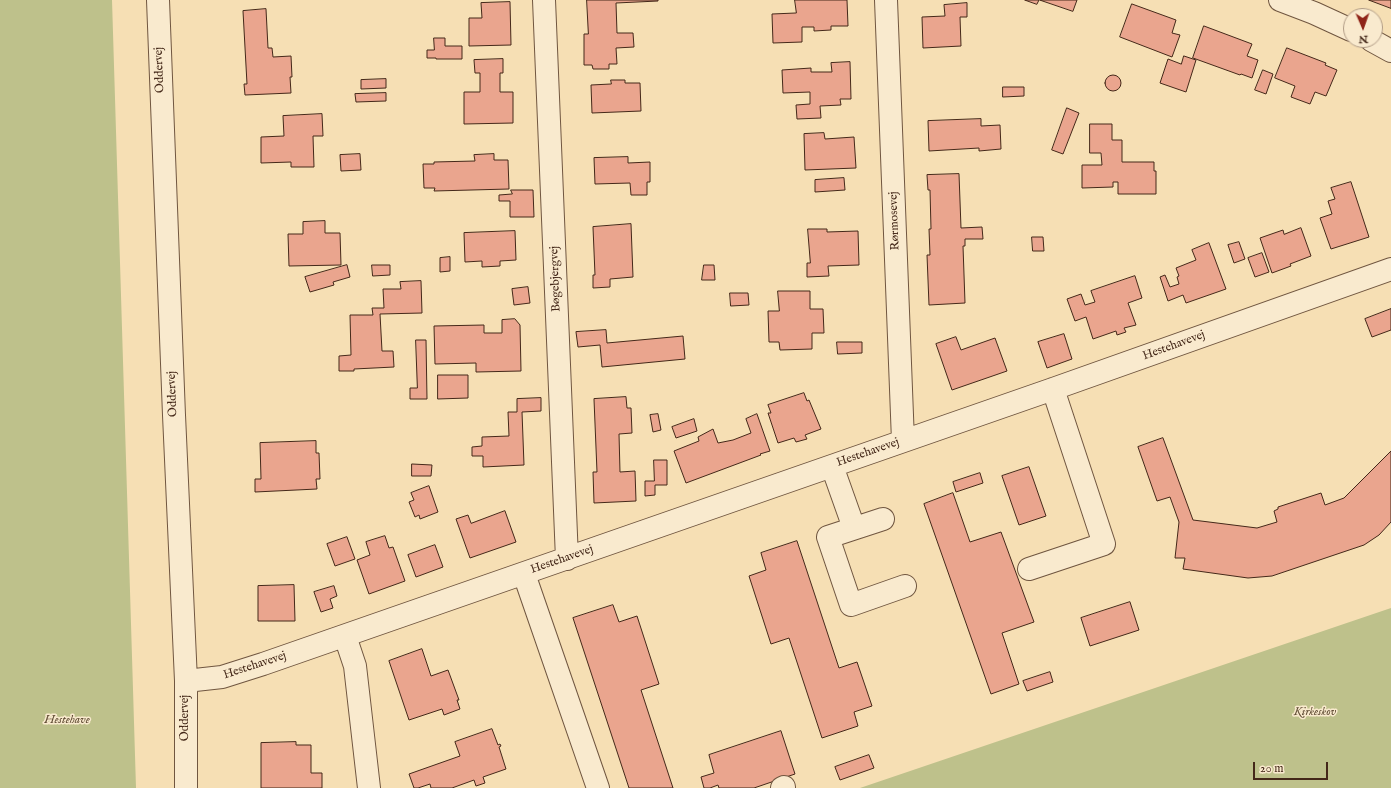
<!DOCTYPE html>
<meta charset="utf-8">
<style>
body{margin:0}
#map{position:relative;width:1391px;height:788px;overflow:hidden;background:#f6dfb4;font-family:"IM FELL English",serif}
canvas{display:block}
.north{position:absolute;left:1343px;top:8px;width:40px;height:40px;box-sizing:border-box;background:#f9eace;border:1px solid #b19c86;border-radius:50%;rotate:178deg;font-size:11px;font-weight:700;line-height:16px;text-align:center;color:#442819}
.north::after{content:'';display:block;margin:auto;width:14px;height:18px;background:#8f2418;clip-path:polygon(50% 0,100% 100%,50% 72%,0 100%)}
.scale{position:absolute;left:1253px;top:762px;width:75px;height:18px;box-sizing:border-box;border:2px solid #442819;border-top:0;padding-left:5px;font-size:12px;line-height:14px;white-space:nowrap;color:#442819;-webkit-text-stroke:3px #f9eace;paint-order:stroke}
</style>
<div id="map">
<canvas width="1391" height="788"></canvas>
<div class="north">N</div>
<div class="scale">20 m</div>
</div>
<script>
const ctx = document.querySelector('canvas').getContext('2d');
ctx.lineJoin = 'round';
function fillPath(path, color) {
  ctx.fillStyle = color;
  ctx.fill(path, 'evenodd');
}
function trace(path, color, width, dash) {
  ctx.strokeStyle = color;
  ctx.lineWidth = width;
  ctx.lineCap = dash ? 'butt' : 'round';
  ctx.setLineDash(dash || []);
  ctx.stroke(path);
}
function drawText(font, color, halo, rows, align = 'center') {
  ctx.font = font + ' "IM FELL English",serif';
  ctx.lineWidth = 3;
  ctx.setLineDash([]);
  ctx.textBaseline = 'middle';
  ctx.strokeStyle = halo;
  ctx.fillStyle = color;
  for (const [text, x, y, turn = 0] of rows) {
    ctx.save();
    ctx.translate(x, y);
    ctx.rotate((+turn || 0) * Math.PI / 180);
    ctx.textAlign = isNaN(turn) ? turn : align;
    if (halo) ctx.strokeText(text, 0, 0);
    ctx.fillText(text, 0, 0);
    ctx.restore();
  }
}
const green = new Path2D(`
 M 0,0 L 112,0 L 136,788 L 0,788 Z
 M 1391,608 L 1391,788 L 860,788 Z`);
const building = new Path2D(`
 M 587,0 L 658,0 L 658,1 L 616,3 L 617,33 L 633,33 L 634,47 L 616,48 L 617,64 L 609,64 L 609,69 L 593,69 L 592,65 L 584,65 L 584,34 L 588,34 Z
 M 795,0 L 847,0 L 848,26 L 831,26 L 831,30 L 814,31 L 814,27 L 802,27 L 802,42 L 773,43 L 772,14 L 796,13 Z
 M 1025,0 L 1039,0 L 1037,4 Z
 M 1040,0 L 1077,0 L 1073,11 Z
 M 1369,0 L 1391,0 L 1391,8 Z
 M 510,2 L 511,45 L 469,46 L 469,18 L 482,18 L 481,3 Z
 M 967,3 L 967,17 L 960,17 L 961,46 L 923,48 L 922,17 L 945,16 L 944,5 Z
 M 1132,4 L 1176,20 L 1172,33 L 1180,35 L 1172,57 L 1120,37 Z
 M 266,9 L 268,48 L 272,48 L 273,57 L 291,56 L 292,77 L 290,77 L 291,93 L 245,95 L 244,84 L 247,84 L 243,11 Z
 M 1204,26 L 1252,44 L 1247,56 L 1258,60 L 1252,78 L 1241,74 L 1240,75 L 1193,58 Z
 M 434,38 L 445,38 L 445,46 L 462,46 L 462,59 L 436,59 L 436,58 L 427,58 L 427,50 L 434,50 Z
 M 1287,48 L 1326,63 L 1325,65 L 1337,70 L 1326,96 L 1315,92 L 1310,104 L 1291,97 L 1295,86 L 1275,78 Z
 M 1184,56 L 1196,60 L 1186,92 L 1160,83 L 1168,59 L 1181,64 Z
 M 503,59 L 503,73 L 500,73 L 500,92 L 513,92 L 513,123 L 464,124 L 464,92 L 480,92 L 480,73 L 475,73 L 474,60 Z
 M 850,62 L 851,99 L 840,99 L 841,105 L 820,106 L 821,118 L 797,119 L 796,105 L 810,104 L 810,92 L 783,93 L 782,70 L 811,68 L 811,72 L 832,72 L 831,63 Z
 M 1263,70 L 1273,74 L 1266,94 L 1255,90 Z
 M1105 83a8 8 0 1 1 16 0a8 8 0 1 1-16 0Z
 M 386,79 L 386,88 L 361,89 L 361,80 Z
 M 611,80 L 625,80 L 625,83 L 640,83 L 641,111 L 592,113 L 591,85 L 611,84 Z
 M 1003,87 L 1024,87 L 1024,96 L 1003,97 Z
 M 386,93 L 386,101 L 356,102 L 355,94 Z
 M 1067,108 L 1079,113 L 1063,154 L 1052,150 Z
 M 322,114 L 323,136 L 313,136 L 314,167 L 291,167 L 291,162 L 261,163 L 261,137 L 284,136 L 283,116 Z
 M 981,119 L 981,126 L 1000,125 L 1001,149 L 979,151 L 979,148 L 929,151 L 928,121 Z
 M 1090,124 L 1112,124 L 1112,140 L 1122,140 L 1122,162 L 1154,162 L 1154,171 L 1156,171 L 1156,194 L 1118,194 L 1118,182 L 1113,182 L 1113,187 L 1082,188 L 1082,165 L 1102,165 L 1101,153 L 1090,153 Z
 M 824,133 L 825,139 L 854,137 L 856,168 L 805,170 L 804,134 Z
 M 360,154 L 361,170 L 341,171 L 340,155 Z
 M 494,154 L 494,160 L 508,160 L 509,189 L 434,191 L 435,188 L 424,188 L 423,164 L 434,164 L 434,162 L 475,161 L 474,155 Z
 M 628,157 L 628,163 L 650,162 L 650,182 L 647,182 L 647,195 L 631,195 L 630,183 L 595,184 L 594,158 Z
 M 959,174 L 961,228 L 982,227 L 983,239 L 965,239 L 965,246 L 963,246 L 965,303 L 929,305 L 927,255 L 930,255 L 929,229 L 931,229 L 930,190 L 928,190 L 927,175 Z
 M 844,178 L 845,190 L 815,192 L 815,180 Z
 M 1351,182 L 1369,237 L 1331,249 L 1320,218 L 1332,214 L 1328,201 L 1335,199 L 1331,188 Z
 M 511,190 L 533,190 L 534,217 L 510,217 L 510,201 L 499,201 L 499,195 L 512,194 Z
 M 325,221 L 325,233 L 340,233 L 341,265 L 289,266 L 288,234 L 303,234 L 303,222 Z
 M 631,224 L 633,277 L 610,279 L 610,287 L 593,288 L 593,275 L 595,275 L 593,227 Z
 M 1301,228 L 1311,256 L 1290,264 L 1291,266 L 1272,273 L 1260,238 L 1283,230 L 1284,234 Z
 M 808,229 L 827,229 L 827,232 L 858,231 L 859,265 L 828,266 L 829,276 L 807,277 L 807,263 L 810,263 Z
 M 515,231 L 516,260 L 500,261 L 500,266 L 482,267 L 482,261 L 465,262 L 464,233 Z
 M 1032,237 L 1043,237 L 1044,251 L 1033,251 Z
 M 1239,242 L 1245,259 L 1234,263 L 1228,245 Z
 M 1209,243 L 1226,289 L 1186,303 L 1183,295 L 1168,301 L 1160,277 L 1165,275 L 1170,287 L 1179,284 L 1177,277 L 1179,276 L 1176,268 L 1196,260 L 1192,250 Z
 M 1262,253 L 1269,272 L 1255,277 L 1248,258 Z
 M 450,257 L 450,271 L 440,272 L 440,258 Z
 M 347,265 L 350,277 L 333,282 L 334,285 L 310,292 L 305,277 Z
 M 372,265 L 390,265 L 390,275 L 373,276 Z
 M 704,265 L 714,265 L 715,280 L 702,280 Z
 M 1135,276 L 1142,298 L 1128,303 L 1136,325 L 1124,328 L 1126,332 L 1117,335 L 1116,331 L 1093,339 L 1086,317 L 1075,321 L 1067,299 L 1081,294 L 1085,305 L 1095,302 L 1091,291 Z
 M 421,281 L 422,313 L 380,314 L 382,351 L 393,351 L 394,367 L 354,369 L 354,371 L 339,371 L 339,356 L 351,355 L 350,315 L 373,315 L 372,308 L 384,308 L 383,289 L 401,289 L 400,282 Z
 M 528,287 L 530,303 L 514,305 L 512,289 Z
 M 778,291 L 810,291 L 810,309 L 823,309 L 824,333 L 812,333 L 812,349 L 780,350 L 779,342 L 769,342 L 768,311 L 779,311 Z
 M 730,293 L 748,293 L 749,305 L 731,306 Z
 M 1391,309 L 1391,330 L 1372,337 L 1365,319 Z
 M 515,319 L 520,325 L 521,371 L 476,372 L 476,363 L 435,364 L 434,326 L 484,325 L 484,333 L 502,333 L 502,320 Z
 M 606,330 L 607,343 L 683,336 L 685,359 L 602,367 L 600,345 L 578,347 L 576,332 Z
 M 1064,334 L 1072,359 L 1047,368 L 1038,342 Z
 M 956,337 L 961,350 L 995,338 L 1007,371 L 952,390 L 936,344 Z
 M 416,340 L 426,340 L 427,399 L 410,399 L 410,388 L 417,388 Z
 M 837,342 L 862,342 L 862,353 L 838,354 Z
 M 438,375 L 468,375 L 468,398 L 438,399 Z
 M 804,393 L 807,401 L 809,400 L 821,429 L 805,435 L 807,439 L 796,442 L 794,438 L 778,443 L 768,413 L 771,413 L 768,405 Z
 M 626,397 L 627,408 L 631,408 L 632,433 L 619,434 L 620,472 L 635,471 L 636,501 L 594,503 L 593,472 L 597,472 L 594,399 Z
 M 541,398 L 541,411 L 522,412 L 524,465 L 483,467 L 483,456 L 472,456 L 472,447 L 482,446 L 482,437 L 509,436 L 508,412 L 517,412 L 517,399 Z
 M 658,414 L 661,430 L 653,432 L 650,415 Z
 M 757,414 L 770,451 L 760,454 L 761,455 L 686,483 L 674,451 L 699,441 L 698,437 L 713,429 L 718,443 L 733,440 L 751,433 L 746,419 Z
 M 694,419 L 697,431 L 676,438 L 672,427 Z
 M 1163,438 L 1193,520 L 1257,528 L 1277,522 L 1274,511 L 1278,509 L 1278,507 L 1321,493 L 1325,505 L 1344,498 L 1391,451 L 1391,522 L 1379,535 L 1364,545 L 1272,576 L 1248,578 L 1183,569 L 1185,558 L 1175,558 L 1179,522 L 1170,497 L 1157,501 L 1138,447 Z
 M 316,441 L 316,453 L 319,453 L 320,479 L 316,479 L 317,489 L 255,492 L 255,479 L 261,479 L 260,443 Z
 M 654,460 L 667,460 L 667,485 L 655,485 L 655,495 L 645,496 L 645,481 L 654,481 Z
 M 412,464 L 432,465 L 431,476 L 412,476 Z
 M 1029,467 L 1046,516 L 1019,525 L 1002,476 Z
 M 980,473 L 983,483 L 956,492 L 953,482 Z
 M 429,486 L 438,512 L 420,519 L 419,515 L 415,517 L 409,502 L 414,500 L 411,493 Z
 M 953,493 L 970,542 L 1001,532 L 1034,622 L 1002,633 L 1019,684 L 991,694 L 924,504 Z
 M 505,511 L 516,542 L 470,558 L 456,519 L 468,515 L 471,523 Z
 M 385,536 L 389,548 L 393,547 L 405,581 L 369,594 L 357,560 L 370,555 L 366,542 Z
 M 347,537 L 355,559 L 335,566 L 327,544 Z
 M 797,541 L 839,668 L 857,662 L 872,706 L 854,712 L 858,726 L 822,738 L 789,638 L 771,644 L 749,576 L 766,570 L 761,553 Z
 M 435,545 L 443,567 L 416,577 L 408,555 Z
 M 294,585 L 295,621 L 258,621 L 258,586 Z
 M 334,586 L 337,596 L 330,599 L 333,608 L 321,612 L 314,592 Z
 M 1130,602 L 1139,630 L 1090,646 L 1081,618 Z
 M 613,605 L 619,622 L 637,616 L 659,684 L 641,690 L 673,788 L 629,788 L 573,618 Z
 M 422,649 L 431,676 L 448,670 L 459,700 L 457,700 L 460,709 L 444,715 L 442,709 L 409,720 L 389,661 Z
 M 1050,672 L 1053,682 L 1027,691 L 1023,681 Z
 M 492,729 L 498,745 L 500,744 L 501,746 L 499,747 L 506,769 L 483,777 L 485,783 L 476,786 L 474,780 L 452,788 L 431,788 L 430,784 L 418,788 L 414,788 L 409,774 L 460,756 L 455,742 Z
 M 781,731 L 795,774 L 754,788 L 719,788 L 718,785 L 710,788 L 704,788 L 701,777 L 714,773 L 709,755 Z
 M 296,742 L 296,745 L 311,745 L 311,773 L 322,773 L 322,788 L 261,788 L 261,743 Z
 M 869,755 L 874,768 L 840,780 L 835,767 Z`);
const minor = new Path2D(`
 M 158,0 L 174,415 L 186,681 L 186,788
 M 544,0 L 567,559
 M 886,0 L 903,441
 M 1280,0 L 1314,13 L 1351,30
 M 1371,40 L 1391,51
 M 832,466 L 854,528
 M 883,519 L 828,537 L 851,605 L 905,586
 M 1029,569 L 1104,544 L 1053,389
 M 524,574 L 598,788
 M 345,636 L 355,666 L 369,788
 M 186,681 L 222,677 L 263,664 L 1053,389 L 1391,269
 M 782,788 L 784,787`);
const streetNames = [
 ["Oddervej",160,70,-92],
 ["Rørmosevej",895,221,-92],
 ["Bøgebjergvej",556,279,-92],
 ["Hestehavevej",1174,346,-20],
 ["Oddervej",173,394,-92],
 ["Hestehavevej",868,453,-19],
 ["Hestehavevej",562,560,-19],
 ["Hestehavevej",255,666,-18],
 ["Oddervej",186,718,-90]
];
const parkNames = [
 ["Kirkeskov",1315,713],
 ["Hestehave",67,721]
];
fillPath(green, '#bec18b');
fillPath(building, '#eaa58e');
trace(building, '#442819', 1);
trace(minor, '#705640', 24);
trace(minor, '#f9eace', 22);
drawText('12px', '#442819', '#f9eace', streetNames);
drawText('italic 12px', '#624e36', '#f9eace', parkNames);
</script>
